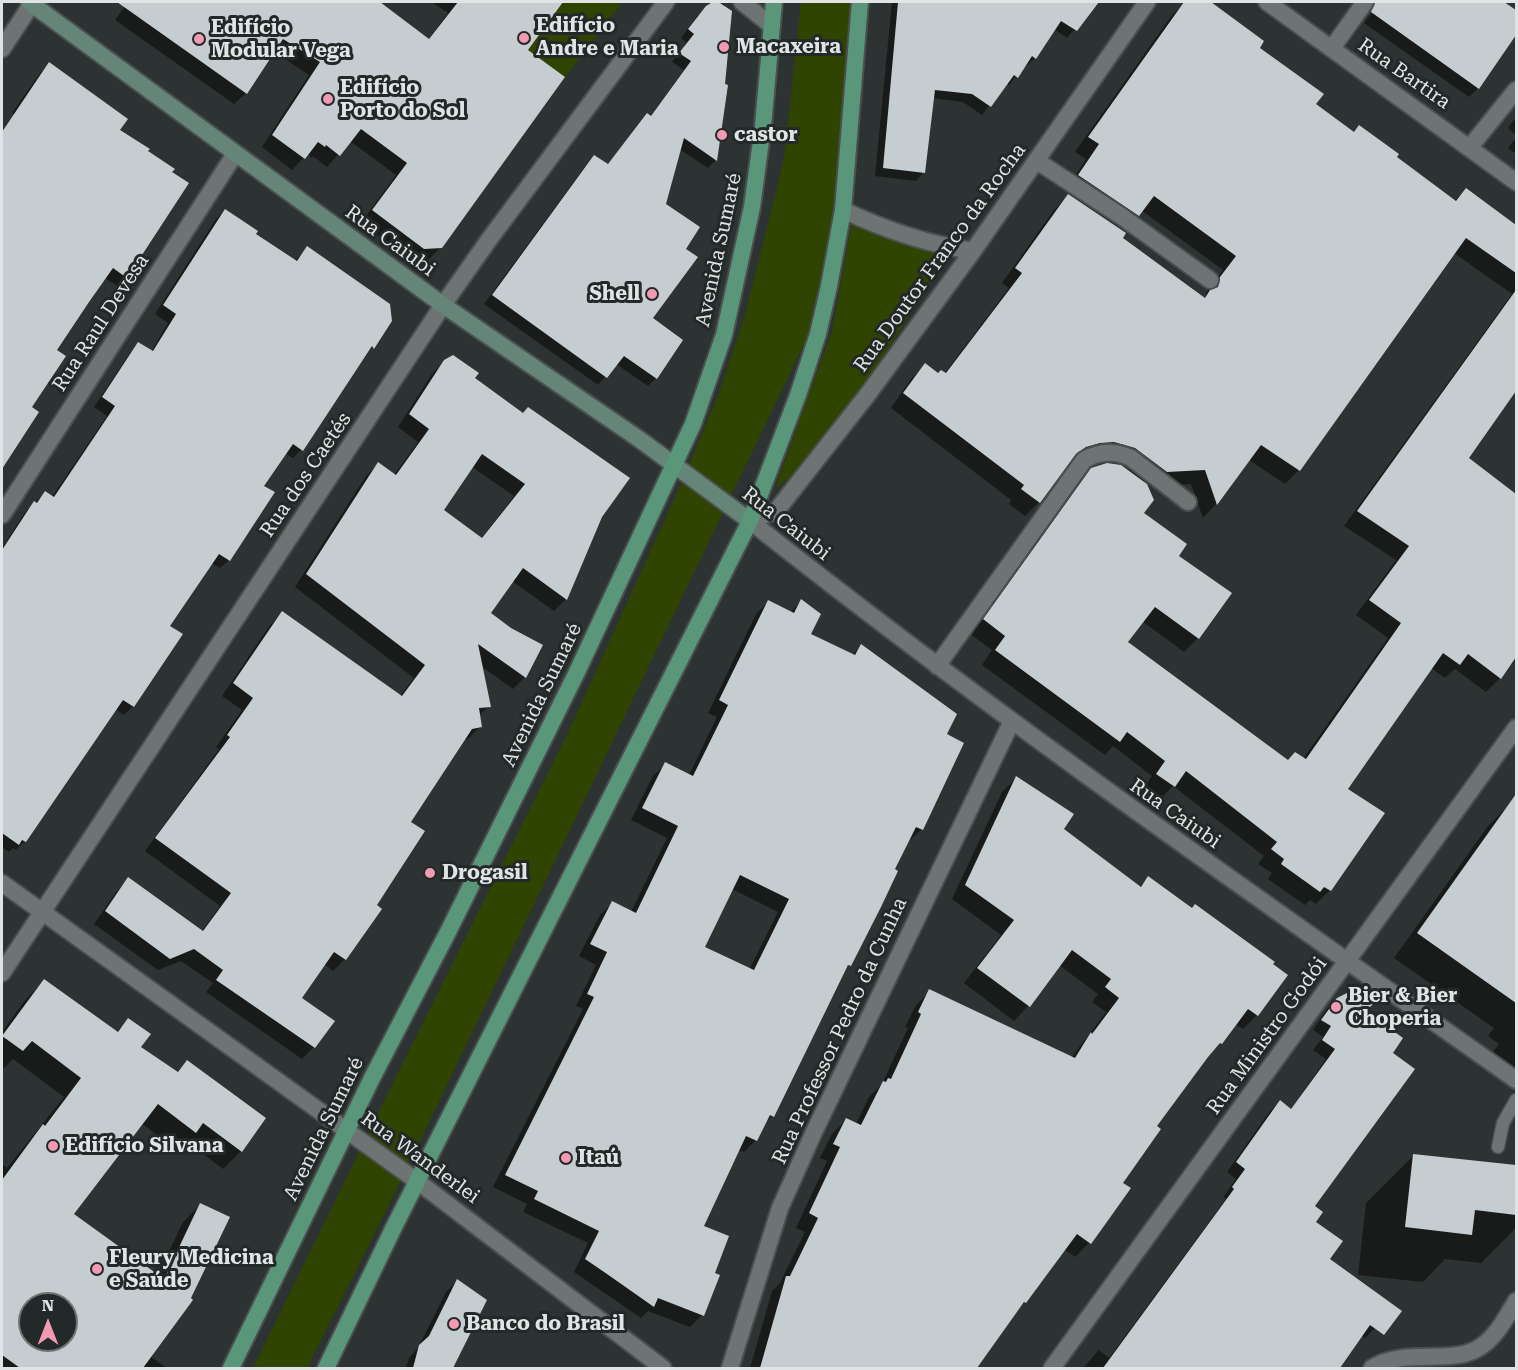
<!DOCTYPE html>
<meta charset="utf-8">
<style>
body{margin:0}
#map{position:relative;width:1518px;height:1370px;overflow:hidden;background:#2d3332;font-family:"Roboto Serif",serif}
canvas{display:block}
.frame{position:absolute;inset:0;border:3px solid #e0e4e4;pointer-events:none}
.north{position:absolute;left:18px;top:1292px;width:60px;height:60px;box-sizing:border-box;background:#232928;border:2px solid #6f7473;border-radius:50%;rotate:0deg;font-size:16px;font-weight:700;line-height:24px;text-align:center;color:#e0e4e4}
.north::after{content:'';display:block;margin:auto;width:21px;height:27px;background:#f19ab4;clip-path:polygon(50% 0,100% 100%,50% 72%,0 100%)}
</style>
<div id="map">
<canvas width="1518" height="1370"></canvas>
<div class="frame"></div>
<div class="north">N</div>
</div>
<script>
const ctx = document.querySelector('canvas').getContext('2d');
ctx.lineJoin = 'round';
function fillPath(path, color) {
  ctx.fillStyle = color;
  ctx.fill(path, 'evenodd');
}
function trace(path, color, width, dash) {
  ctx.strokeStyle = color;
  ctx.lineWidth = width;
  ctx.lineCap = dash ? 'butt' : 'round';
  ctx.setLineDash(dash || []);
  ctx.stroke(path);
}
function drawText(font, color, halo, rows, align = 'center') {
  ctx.font = font + ' "Roboto Serif",serif';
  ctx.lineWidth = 6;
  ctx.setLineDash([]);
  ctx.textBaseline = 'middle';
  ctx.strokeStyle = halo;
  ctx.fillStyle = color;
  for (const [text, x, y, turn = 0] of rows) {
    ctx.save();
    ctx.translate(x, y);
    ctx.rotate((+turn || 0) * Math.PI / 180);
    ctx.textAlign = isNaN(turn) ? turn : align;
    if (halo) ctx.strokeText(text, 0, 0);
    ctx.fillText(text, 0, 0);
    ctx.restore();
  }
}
const green = new Path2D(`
 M 563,2 L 622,2 L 565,77 L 528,50 Z
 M 801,2 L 854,2 L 835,186 L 835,213 L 807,338 L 387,1209 L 307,1368 L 253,1368 L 397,1075 L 567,735 L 681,484 L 721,388 L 745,315 L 784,159 Z
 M 852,222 L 886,238 L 950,254 L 876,367 L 803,469 L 775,488 L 832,331 Z`);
const shadow = new Path2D(`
 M 128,2 L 378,2 L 428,40 L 448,13 L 432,2 L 561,2 L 526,51 L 441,247 L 429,259 L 411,261 L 361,223 L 396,175 L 350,141 L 327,167 L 313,156 L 312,158 L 307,154 L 292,170 L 262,147 L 309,75 L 273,51 L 246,93 L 234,104 L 115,20 Z
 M 892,2 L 1097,2 L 1067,38 L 1054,29 L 1035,58 L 1026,66 L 1025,65 L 1009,85 L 1006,83 L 982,115 L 963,102 L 932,98 L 924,172 L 916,181 L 875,176 Z
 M 1186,2 L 1209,2 L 1262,42 L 1258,48 L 1314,105 L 1353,133 L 1395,158 L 1454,201 L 1466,190 L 1516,227 L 1516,388 L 1467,459 L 1516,495 L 1516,654 L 1500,678 L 1486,692 L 1455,669 L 1445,678 L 1431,668 L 1346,789 L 1330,890 L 1316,904 L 1310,900 L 1305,905 L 1268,879 L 1272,873 L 1258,864 L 1264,856 L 1173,786 L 1159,800 L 1143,788 L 1152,776 L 1113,746 L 1105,755 L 982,665 L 992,650 L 970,634 L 1077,484 L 1092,469 L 1107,465 L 1131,470 L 1121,462 L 1084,456 L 1070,461 L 1039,502 L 1025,516 L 1009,504 L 1011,500 L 891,408 L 911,379 L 925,365 L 938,375 L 944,374 L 1009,288 L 1002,283 L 1054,210 L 1068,196 L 1121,238 L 1204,299 L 1206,297 L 1206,293 L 1223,270 L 1141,210 L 1124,229 L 1066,190 L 1086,159 L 1075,152 L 1172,15 ZM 1454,253 L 1512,294 L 1344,526 L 1396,560 L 1356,615 L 1388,638 L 1303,759 L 1287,761 L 1126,642 L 1142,621 L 1184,652 L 1198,638 L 1230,593 L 1176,556 L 1142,513 L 1152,500 L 1144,480 L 1152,486 L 1191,484 L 1203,518 L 1216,504 L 1249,460 L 1285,484 L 1299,470 Z
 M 1380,2 L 1507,2 L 1505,4 L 1516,12 L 1516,28 L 1508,41 L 1510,42 L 1478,88 L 1469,97 L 1364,23 Z
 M 712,4 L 724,4 L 727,15 L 723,85 L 726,86 L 716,160 L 708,168 L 679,149 L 664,204 L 684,249 L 650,318 L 656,378 L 648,386 L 616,364 L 598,385 L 484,304 L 586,165 L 595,157 L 607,165 L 650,117 L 684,70 L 672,62 L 687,43 L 681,38 L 697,16 Z
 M 49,64 L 118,131 L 126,277 L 117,286 L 105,278 L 55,351 L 30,407 L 37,412 L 2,465 L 2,135 L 16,115 L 12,113 L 40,73 Z
 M 1516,117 L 1516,135 L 1508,128 Z
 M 1516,138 L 1516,154 L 1508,148 Z
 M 225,211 L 254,235 L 295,261 L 307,248 L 390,321 L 301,450 L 293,458 L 285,453 L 262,486 L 229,560 L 220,568 L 211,563 L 168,626 L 133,706 L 124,715 L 115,709 L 25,841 L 16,850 L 13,848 L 9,852 L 2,847 L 2,548 L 26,511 L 45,493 L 52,497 L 107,416 L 94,407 L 130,353 L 139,344 L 151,352 L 168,323 L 155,314 L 216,219 Z
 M 445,361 L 473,378 L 601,516 L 566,599 L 554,611 L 512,581 L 489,613 L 525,677 L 513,689 L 481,666 L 489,706 L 479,716 L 480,727 L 468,739 L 463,740 L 409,822 L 375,905 L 380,909 L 345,959 L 333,971 L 324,964 L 300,998 L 314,1047 L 302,1059 L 206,992 L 213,983 L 181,961 L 158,970 L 94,924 L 117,891 L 129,879 L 201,932 L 220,906 L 145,851 L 219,749 L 216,747 L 242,710 L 222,696 L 270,625 L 282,613 L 400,696 L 414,678 L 295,587 L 366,476 L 378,464 L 394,475 L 418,442 L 398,427 L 432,374 ZM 472,467 L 514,496 L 481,539 L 442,510 Z
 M 801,601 L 809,635 L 852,655 L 861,646 L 945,734 L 922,829 L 909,841 L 907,841 L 849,965 L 844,970 L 772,1116 L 764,1124 L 756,1140 L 744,1152 L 738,1150 L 702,1227 L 713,1273 L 702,1315 L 690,1327 L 648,1311 L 641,1318 L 574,1272 L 588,1243 L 523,1212 L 527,1204 L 493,1187 L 583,1009 L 576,1006 L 596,965 L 579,956 L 600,915 L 612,903 L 631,912 L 667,838 L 631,820 L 653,776 L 666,764 L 689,775 L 717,717 L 708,713 L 756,614 L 768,602 L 790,613 ZM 732,889 L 778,912 L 749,970 L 703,948 Z
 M 1016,778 L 1062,829 L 1139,887 L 1149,878 L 1257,1015 L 1243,1029 L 1235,1024 L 1220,1043 L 1206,1057 L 1154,1127 L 1121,1183 L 1129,1189 L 1089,1243 L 1075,1257 L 1064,1249 L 1025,1302 L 1014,1314 L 975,1368 L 750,1368 L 772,1291 L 780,1283 L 805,1232 L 796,1228 L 827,1161 L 820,1158 L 832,1134 L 846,1120 L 856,1124 L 869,1097 L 882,1084 L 908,1028 L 905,1027 L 916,1005 L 930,991 L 1071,1058 L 1106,1012 L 1092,1002 L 1098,994 L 1059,965 L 1028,1006 L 1014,1021 L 964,983 L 1001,935 L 952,899 L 1002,792 Z
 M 1513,801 L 1516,804 L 1516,1077 L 1489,1058 L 1499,1044 L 1488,1036 L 1494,1028 L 1394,958 L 1488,826 Z
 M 44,981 L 116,1032 L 129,1020 L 139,1047 L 176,1073 L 187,1062 L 241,1151 L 223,1169 L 186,1141 L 177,1150 L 141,1123 L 72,1214 L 157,1276 L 183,1222 L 201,1204 L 150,1356 L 165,1367 L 165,1368 L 2,1368 L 2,1167 L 3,1165 L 7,1168 L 64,1097 L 13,1059 L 4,1068 L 2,1066 L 2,1032 L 26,999 ZM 30,1304 L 66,1304 L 66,1340 L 30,1340 Z
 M 1337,999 L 1364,1011 L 1391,1053 L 1313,1206 L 1314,1222 L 1328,1259 L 1375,1328 L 1365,1338 L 1361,1335 L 1338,1368 L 1083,1368 L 1099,1350 L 1109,1358 L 1226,1199 L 1223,1197 L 1236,1179 L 1227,1172 L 1270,1111 L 1280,1102 L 1290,1110 L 1326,1059 L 1313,1050 L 1323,1037 L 1313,1030 L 1327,1009 Z
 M 1414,1155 L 1516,1166 L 1516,1228 L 1481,1263 L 1445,1259 L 1423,1282 L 1358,1275 L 1366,1203 Z
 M 457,1281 L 485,1300 L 451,1368 L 406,1368 L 409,1358 L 418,1348 L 446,1292 Z`);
const building = new Path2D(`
 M 117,2 L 380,2 L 429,39 L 458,2 L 563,2 L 528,50 L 565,77 L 442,248 L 424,249 L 372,210 L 407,163 L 361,129 L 340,156 L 326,145 L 325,147 L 318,142 L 305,159 L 272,135 L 320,62 L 283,39 L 247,94 Z
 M 898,2 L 1099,2 L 1077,31 L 1061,21 L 1036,59 L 1032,56 L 1018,78 L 1014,75 L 991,107 L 972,94 L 935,90 L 925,173 L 883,168 Z
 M 1184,2 L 1211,2 L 1264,41 L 1260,48 L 1324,94 L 1316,104 L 1354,132 L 1359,125 L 1399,154 L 1397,157 L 1456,201 L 1466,188 L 1516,225 L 1516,273 L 1466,238 L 1300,471 L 1261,445 L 1217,505 L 1205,470 L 1167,472 L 1135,448 L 1114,442 L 1100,443 L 1086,447 L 1076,454 L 1040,503 L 1021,489 L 1024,485 L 903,393 L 925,363 L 938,373 L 941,370 L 946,373 L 1022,273 L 1015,268 L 1068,194 L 1126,233 L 1123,238 L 1205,298 L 1210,290 L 1218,287 L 1220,277 L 1236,256 L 1154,196 L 1139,216 L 1078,175 L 1099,144 L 1088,137 Z
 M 1375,2 L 1504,2 L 1516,10 L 1516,35 L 1479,89 L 1371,12 Z
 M 711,3 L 720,3 L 732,11 L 725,84 L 728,85 L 717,161 L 684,138 L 666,204 L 700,227 L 686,249 L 698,257 L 653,318 L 683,340 L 657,379 L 624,356 L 607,378 L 492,295 L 594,155 L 608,164 L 647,113 L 651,116 L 691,61 L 679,53 L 694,34 L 688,29 L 706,6 Z
 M 49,62 L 128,119 L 120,130 L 150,149 L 148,151 L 175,169 L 172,172 L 189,183 L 127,278 L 113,268 L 89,302 L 57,350 L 66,356 L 32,407 L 39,412 L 2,469 L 2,132 Z
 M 225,209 L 258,231 L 256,234 L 297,261 L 307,246 L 390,304 L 392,321 L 374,349 L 372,346 L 303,451 L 293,444 L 264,486 L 275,492 L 230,561 L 219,554 L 170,626 L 183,634 L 134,707 L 123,700 L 26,842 L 22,840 L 19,845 L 2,833 L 2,550 L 34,501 L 37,503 L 45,491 L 54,497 L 115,406 L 102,397 L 138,342 L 153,351 L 176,314 L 163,305 Z
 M 1516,290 L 1516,391 L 1469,458 L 1516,494 L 1516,657 L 1501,679 L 1468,654 L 1460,665 L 1443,653 L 1348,789 L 1385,813 L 1331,891 L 1324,887 L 1320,892 L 1281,864 L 1284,859 L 1271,849 L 1277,842 L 1186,771 L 1175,787 L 1156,774 L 1165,761 L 1127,732 L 1120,742 L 995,650 L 1005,636 L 983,619 L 1091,468 L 1107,463 L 1121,465 L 1147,484 L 1154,500 L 1144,513 L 1187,544 L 1179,556 L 1232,593 L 1199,639 L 1155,607 L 1128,642 L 1288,760 L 1295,752 L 1306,759 L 1401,623 L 1369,600 L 1409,546 L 1357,511 Z
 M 453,355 L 479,373 L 475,378 L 523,413 L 528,407 L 630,478 L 602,517 L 567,600 L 523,568 L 491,613 L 511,628 L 543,645 L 526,678 L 478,644 L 491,707 L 479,708 L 482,727 L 472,729 L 411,822 L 425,831 L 377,905 L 382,909 L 346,960 L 334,952 L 302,998 L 335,1021 L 315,1048 L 216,980 L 223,970 L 194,949 L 170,959 L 105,911 L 128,877 L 203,931 L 231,893 L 155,838 L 230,737 L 227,735 L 253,698 L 233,683 L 282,611 L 402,696 L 425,665 L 306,574 L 378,462 L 396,475 L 429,429 L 409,414 L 444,360 ZM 482,454 L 525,484 L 482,538 L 444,510 Z
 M 801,599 L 821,614 L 811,634 L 855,655 L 861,644 L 957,714 L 947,734 L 964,743 L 923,830 L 916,827 L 895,869 L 898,871 L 881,907 L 851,966 L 848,965 L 774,1117 L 770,1115 L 757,1141 L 746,1136 L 704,1226 L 729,1236 L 715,1273 L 720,1275 L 704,1316 L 658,1298 L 654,1307 L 607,1274 L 585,1259 L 599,1231 L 534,1199 L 538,1191 L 505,1175 L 594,997 L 587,994 L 607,952 L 590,944 L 612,901 L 636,913 L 678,826 L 642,808 L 665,762 L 693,776 L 728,705 L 719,700 L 768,600 L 794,613 ZM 740,875 L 789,899 L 754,970 L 705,947 Z
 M 1016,776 L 1074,814 L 1064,829 L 1141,887 L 1148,876 L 1192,908 L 1195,904 L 1275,962 L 1273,964 L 1288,975 L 1258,1016 L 1248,1009 L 1222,1044 L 1220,1043 L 1208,1057 L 1157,1126 L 1161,1129 L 1123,1183 L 1131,1188 L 1099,1233 L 1091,1244 L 1077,1234 L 1026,1303 L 1024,1302 L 977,1368 L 760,1368 L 786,1276 L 790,1276 L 818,1218 L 809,1213 L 840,1147 L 833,1144 L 846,1118 L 861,1125 L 883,1081 L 886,1082 L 888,1078 L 891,1079 L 921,1014 L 918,1012 L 929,989 L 1075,1058 L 1091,1032 L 1092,1034 L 1119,998 L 1105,987 L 1111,979 L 1072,950 L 1030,1007 L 977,968 L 1014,920 L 965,885 Z
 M 1516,794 L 1516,1003 L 1417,933 Z
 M 44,979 L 118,1032 L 128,1018 L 151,1034 L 141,1047 L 178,1072 L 187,1060 L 266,1118 L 242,1152 L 203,1123 L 196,1133 L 158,1104 L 74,1214 L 164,1279 L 200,1203 L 230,1217 L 191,1298 L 193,1300 L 143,1368 L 20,1368 L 2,1355 L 2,1180 L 43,1124 L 45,1126 L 81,1078 L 32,1041 L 23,1051 L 2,1036 ZM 30,1304 L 66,1304 L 66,1340 L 30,1340 Z
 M 1349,992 L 1374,993 L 1380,997 L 1366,1011 L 1403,1038 L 1393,1053 L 1415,1069 L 1315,1206 L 1323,1212 L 1316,1222 L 1343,1241 L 1330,1259 L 1402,1311 L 1384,1335 L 1370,1325 L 1340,1368 L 1103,1368 L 1234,1189 L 1232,1187 L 1245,1169 L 1236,1162 L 1280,1100 L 1291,1109 L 1335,1049 L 1322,1040 L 1331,1026 L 1321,1020 L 1337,998 Z
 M 1413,1154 L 1516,1165 L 1516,1215 L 1475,1210 L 1472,1235 L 1405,1227 Z
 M 457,1279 L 487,1300 L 453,1368 L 413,1368 L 419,1345 L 429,1336 Z`);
const service = new Path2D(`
 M 1498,1147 L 1503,1123 L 1516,1100`);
const minor = new Path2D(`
 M 742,2 L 772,26
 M 1267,2 L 1516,182
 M 1332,48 L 1365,2
 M 2,49 L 33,2
 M 1470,147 L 1516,90
 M 1037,161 L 1121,216 L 1210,280
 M 843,210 C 885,230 927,244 973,251
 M 2,515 L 235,154
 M 750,521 C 998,718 1258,898 1516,1080
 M 750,521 L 777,510 L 868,394 L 973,251 L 1147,2
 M 937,666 L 1084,460 C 1099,451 1114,450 1131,458 L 1188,502
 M 2,973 L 443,305 L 488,241 L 666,2
 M 417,1181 L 663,1368
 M 730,1368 L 780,1208 L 814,1132 L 1012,721
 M 1052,1368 L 1516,728
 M 1372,1368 C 1403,1348 1446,1364 1475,1350 C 1494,1341 1506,1318 1516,1301`);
const tertiary = new Path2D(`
 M 2,883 L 417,1181`);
const secondary = new Path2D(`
 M 29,2 L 443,305 L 639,439 L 750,521`);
const primary = new Path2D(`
 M 231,1368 L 372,1078 L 449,930 L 576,674 L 693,424 L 724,335 L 752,207 L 763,126 L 774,2
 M 326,1368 L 394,1227 L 750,521 L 798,395 L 818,334 L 829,286 L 843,210 L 860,2`);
const markers = [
 [524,38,6,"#f19ab4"],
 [199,39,6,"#f19ab4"],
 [724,47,6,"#f19ab4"],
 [328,99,6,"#f19ab4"],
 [722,135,6,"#f19ab4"],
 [652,294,6,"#f19ab4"],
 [430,873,6,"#f19ab4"],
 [1336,1007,6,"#f19ab4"],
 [53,1146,6,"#f19ab4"],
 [566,1158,6,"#f19ab4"],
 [97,1269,6,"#f19ab4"],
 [454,1324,6,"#f19ab4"]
];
const poiNames = [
 ["Edifício",536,26],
 ["Andre e Maria",536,49],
 ["Edifício",211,28],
 ["Modular Vega",211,51],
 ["Macaxeira",736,47],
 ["Edifício",340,88],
 ["Porto do Sol",340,111],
 ["castor",734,135],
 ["Shell",640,294,"right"],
 ["Drogasil",442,873],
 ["Bier & Bier",1348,996],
 ["Choperia",1348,1019],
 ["Edifício Silvana",65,1146],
 ["Itaú",578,1158],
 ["Fleury Medicina",109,1258],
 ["e Saúde",109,1281],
 ["Banco do Brasil",466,1324]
];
const streetNames = [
 ["Rua Bartira",1404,74,35],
 ["Rua Caiubi",390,241,36],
 ["Avenida Sumaré",719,250,-78],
 ["Rua Doutor Franco da Rocha",940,258,-54],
 ["Rua Raul Devesa",101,323,-57],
 ["Rua dos Caetés",306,475,-56],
 ["Rua Caiubi",786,524,38],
 ["Avenida Sumaré",542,695,-64],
 ["Rua Caiubi",1175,814,35],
 ["Rua Professor Pedro da Cunha",840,1031,-65],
 ["Rua Ministro Godói",1267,1036,-54],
 ["Avenida Sumaré",324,1129,-64],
 ["Rua Wanderlei",420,1158,36]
];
fillPath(green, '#2f4400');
fillPath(shadow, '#0007');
fillPath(building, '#c6cdd0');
trace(service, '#4a4f4f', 15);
trace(minor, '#4a4f4f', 20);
trace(tertiary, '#4a4f4f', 20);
trace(secondary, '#4a4f4f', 20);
trace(primary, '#4a4f4f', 20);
trace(service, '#6e7474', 12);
trace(minor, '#6e7474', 16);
trace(tertiary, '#6e7474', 16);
trace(secondary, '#648577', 16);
trace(primary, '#5a967a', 16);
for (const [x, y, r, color] of markers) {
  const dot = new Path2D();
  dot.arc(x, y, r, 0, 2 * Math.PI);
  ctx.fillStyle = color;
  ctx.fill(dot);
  trace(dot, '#232928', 2);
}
drawText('bold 20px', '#e0e4e4', '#232928', poiNames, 'left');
drawText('20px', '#e0e4e4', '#232928', streetNames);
</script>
